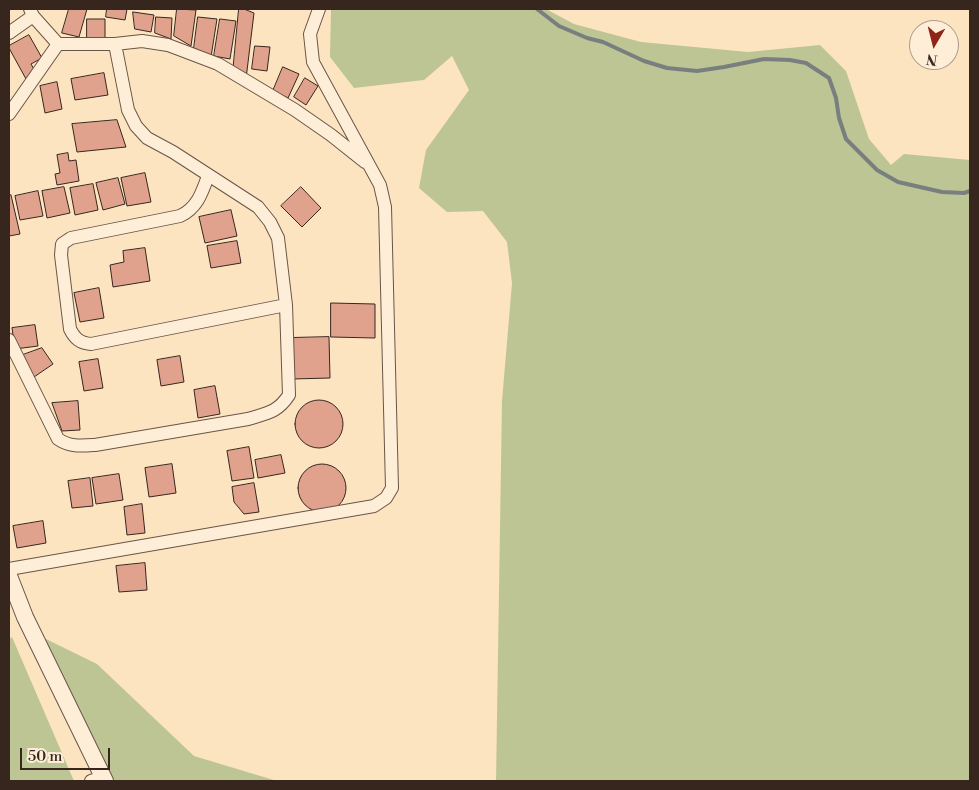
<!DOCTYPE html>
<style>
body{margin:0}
#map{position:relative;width:979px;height:790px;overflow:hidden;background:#fde4c1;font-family:"Libre Bodoni",serif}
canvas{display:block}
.frame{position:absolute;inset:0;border:10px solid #36261e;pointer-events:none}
.north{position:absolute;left:909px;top:20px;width:50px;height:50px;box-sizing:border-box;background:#feedd7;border:1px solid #ae9d8d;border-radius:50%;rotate:188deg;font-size:14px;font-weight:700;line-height:20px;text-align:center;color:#36261e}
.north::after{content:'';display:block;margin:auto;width:18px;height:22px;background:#8f2418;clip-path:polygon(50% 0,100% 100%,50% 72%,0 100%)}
.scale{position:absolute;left:20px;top:748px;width:90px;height:22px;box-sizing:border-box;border:2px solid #36261e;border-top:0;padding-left:6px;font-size:15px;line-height:18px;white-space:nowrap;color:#36261e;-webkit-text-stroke:4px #feedd7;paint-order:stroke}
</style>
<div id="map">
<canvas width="979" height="790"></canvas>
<div class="frame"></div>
<div class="north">N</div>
<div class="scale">50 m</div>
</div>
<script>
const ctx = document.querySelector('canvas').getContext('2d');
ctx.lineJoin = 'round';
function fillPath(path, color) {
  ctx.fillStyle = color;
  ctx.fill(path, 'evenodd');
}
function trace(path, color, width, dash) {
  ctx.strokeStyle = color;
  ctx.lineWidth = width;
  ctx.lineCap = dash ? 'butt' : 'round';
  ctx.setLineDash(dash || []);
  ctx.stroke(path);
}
const green = new Path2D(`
 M 331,9 L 546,9 L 574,24 L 641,42 L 748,52 L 820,45 L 846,71 L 869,139 L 891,165 L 904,154 L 970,160 L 970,781 L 496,781 L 502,401 L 512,283 L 507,242 L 483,211 L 447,212 L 419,188 L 426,150 L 469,90 L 452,56 L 424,80 L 354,88 L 330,57 Z
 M 12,637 L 74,781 L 9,781 L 9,639 Z
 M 46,639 L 97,664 L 194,756 L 277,781 L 107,781 L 37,643 Z`);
const stream = new Path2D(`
 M 537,9 L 559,26 L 587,38 L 603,42 L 644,61 L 667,68 L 697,71 L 724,67 L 764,59 L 790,60 L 806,63 L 829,78 L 836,98 L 839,118 L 846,139 L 877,170 L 898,182 L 942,192 L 964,193 L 970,191`);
const building = new Path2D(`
 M 69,9 L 87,9 L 79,37 L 62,33 Z
 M 107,9 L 127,9 L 125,20 L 106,17 Z
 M 177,9 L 196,10 L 191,46 L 174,36 Z
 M 239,9 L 244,9 L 254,13 L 246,79 L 233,72 Z
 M 133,12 L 154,15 L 151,32 L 135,29 Z
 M 156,17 L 172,18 L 171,39 L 155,33 Z
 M 198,17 L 217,19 L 211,57 L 194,48 Z
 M 87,19 L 105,19 L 105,38 L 87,39 Z
 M 220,19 L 236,21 L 230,59 L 214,56 Z
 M 29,35 L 42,58 L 31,64 L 36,73 L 26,79 L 9,48 L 9,46 Z
 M 255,46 L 270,47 L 267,71 L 252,69 Z
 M 283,67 L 299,74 L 288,98 L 273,91 Z
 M 104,73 L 108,95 L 75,100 L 71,79 Z
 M 305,78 L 318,86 L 306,105 L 294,97 Z
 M 57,82 L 62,109 L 45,113 L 40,86 Z
 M 117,120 L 126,147 L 77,152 L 72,124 Z
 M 68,153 L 69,161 L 76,160 L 79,181 L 57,185 L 55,174 L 60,173 L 57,155 Z
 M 145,173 L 151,202 L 127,206 L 121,178 Z
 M 118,178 L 125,204 L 103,210 L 96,183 Z
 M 93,184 L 98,210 L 75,215 L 70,188 Z
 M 64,187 L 70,213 L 47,218 L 42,191 Z
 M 301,187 L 321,208 L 302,227 L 281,206 Z
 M 38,191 L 43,216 L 20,220 L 15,196 Z
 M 11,195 L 20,234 L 9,236 L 9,196 Z
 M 231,210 L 237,236 L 205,243 L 199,217 Z
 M 237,241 L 241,263 L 211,268 L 207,246 Z
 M 145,248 L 150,281 L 113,287 L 110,265 L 124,262 L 123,251 Z
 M 99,288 L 104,318 L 80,322 L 74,293 Z
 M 331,303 L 375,304 L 375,338 L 331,337 Z
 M 35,325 L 38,346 L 15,349 L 12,328 Z
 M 329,337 L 330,378 L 292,379 L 290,338 Z
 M 42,348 L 53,364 L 34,377 L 20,356 Z
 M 180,356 L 184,382 L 161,386 L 157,360 Z
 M 98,359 L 103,388 L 84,391 L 79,362 Z
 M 215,386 L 220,414 L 198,418 L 194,390 Z
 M295 424a24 24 0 1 1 48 0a24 24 0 1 1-48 0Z
 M 78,401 L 80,430 L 62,431 L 52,403 Z
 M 249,447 L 254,478 L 232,481 L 227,451 Z
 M 281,455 L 285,473 L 258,478 L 255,460 Z
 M 172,464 L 176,493 L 149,497 L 145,468 Z
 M298 488a24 24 0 1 1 48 0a24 24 0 1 1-48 0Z
 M 119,474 L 123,500 L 96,504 L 92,478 Z
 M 90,478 L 93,506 L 72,508 L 68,481 Z
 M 254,483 L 259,512 L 244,514 L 234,502 L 232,487 Z
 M 142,504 L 145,533 L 127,535 L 124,507 Z
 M 43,521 L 46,543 L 17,548 L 13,526 Z
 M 145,563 L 147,590 L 119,592 L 116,566 Z`);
const minor = new Path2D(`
 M 30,9 L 33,16 L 58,44 L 115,44 L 142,41 L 168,45 L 218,64 L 295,110 L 331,135 L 365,162
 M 9,33 L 33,16
 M 9,114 L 58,44
 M 208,176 C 202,193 197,208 180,216 L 71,238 L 62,244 L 61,255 L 70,329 C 75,339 80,343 91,344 L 286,305
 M 9,340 L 58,439 C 70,447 80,446 95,445 L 248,419 C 267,413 277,413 289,395 L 286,305 L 278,238 L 270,222 L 258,207 L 173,152 L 147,138 L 136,126 L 128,110 L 115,44
 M 9,569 L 374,506 L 386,498 L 392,488 L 385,207 L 380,185 L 313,62 L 310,34 L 319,9
 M 91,781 L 103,777`);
const tertiary = new Path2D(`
 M 9,576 L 25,617 L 105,781`);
fillPath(green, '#bdc594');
trace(stream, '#797f7f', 4);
fillPath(building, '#e0a28d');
trace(building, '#36261e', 1);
trace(minor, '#685647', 14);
trace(tertiary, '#685647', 18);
trace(minor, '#feedd7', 12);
trace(tertiary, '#feedd7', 16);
</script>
